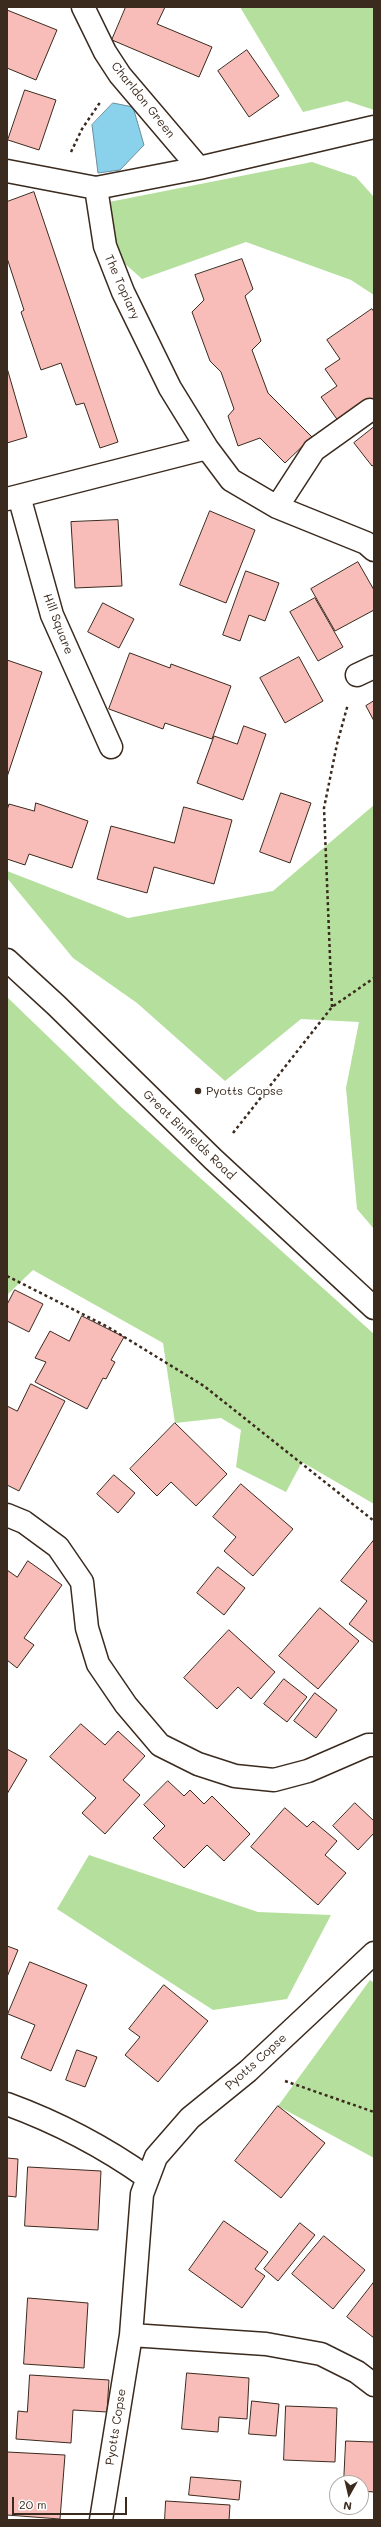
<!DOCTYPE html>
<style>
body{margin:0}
#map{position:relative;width:381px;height:2527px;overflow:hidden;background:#fff;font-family:Mali,sans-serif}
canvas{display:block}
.frame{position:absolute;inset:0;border:8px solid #3b2a1e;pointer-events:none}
.north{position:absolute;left:329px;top:2475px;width:40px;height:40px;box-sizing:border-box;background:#fff;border:1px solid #b1aaa5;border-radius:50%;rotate:188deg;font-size:11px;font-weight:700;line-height:16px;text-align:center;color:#3b2a1e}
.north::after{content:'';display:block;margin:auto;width:14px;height:18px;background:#3b2a1e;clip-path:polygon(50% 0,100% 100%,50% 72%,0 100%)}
.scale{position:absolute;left:12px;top:2497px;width:115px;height:18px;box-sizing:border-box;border:2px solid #3b2a1e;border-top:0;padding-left:5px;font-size:12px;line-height:14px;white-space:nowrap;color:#3b2a1e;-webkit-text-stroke:3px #fff;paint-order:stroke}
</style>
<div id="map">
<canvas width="381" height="2527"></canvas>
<div class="frame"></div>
<div class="north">N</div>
<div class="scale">20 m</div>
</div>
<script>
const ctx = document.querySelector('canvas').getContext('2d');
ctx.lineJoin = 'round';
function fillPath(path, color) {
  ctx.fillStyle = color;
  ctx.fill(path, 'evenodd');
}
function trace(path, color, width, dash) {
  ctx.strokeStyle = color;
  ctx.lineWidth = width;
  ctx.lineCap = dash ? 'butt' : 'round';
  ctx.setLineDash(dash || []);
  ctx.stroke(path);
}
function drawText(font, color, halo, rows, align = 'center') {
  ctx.font = font + ' Mali,sans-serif';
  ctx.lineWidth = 3;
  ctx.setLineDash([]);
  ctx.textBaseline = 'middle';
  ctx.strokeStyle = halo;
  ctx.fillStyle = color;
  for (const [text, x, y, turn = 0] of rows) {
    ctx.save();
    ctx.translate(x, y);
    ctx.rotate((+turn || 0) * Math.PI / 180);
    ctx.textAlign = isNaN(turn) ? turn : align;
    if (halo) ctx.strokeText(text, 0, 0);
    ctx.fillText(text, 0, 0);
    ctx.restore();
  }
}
const green = new Path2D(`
 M 240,7 L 374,7 L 374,110 L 347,101 L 303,112 Z
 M 312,162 L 356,177 L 374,197 L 374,295 L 351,280 L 246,242 L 142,279 L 105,246 L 109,202 Z
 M 374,805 L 374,1229 L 357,1209 L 346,1088 L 359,1022 L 301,1019 L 225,1081 L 137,1003 L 73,958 L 7,878 L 7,871 L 128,918 L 273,891 Z
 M 7,997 L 120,1106 L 374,1334 L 374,1504 L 302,1462 L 286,1492 L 236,1467 L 241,1430 L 221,1418 L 175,1423 L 163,1343 L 33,1270 L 7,1295 Z
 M 89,1855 L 258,1912 L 331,1915 L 287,1999 L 213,2010 L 57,1909 Z
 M 370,1980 L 374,1983 L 374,2158 L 278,2106 Z`);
const water = new Path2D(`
 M 113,103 L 133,107 L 144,145 L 120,170 L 98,173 L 92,125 Z`);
const building = new Path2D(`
 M 126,7 L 165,7 L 157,24 L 212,47 L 199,77 L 112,40 Z
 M 7,10 L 57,30 L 36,80 L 7,68 Z
 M 247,50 L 279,96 L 249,117 L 218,71 Z
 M 25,90 L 56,100 L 39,150 L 8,140 Z
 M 34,192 L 118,442 L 100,448 L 84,403 L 76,405 L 61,363 L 41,370 L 21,312 L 24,310 L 7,258 L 7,202 Z
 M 242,259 L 253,289 L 245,296 L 261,341 L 252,350 L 268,393 L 312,437 L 285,463 L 260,438 L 238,446 L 228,416 L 234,409 L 221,372 L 210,361 L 192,312 L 204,300 L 195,275 Z
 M 372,309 L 374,312 L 374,398 L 339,422 L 321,397 L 337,386 L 325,369 L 340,359 L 327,340 Z
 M 7,368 L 27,437 L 7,443 Z
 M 374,427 L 374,465 L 372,466 L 354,443 Z
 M 210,511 L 255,530 L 226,603 L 180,585 Z
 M 118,520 L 122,586 L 75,588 L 71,522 Z
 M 358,562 L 374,590 L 374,610 L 335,631 L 311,589 Z
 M 246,571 L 279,583 L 265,621 L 249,615 L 240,641 L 223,635 Z
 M 315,598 L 343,647 L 318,661 L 290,612 Z
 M 103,603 L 134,619 L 119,648 L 88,632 Z
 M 130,653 L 170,668 L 171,664 L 231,686 L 212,739 L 165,723 L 163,729 L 109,709 Z
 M 299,657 L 323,701 L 285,723 L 260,678 Z
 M 7,660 L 42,672 L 7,777 Z
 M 374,701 L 374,721 L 366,706 Z
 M 244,726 L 266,734 L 243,800 L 197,783 L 214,736 L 237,744 Z
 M 281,793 L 311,803 L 290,863 L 260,852 Z
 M 36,803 L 88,821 L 72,868 L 29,854 L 25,865 L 7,859 L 7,810 L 9,804 L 34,811 Z
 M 184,807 L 232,820 L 214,884 L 154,867 L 147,893 L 97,879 L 111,826 L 174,843 Z
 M 15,1290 L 43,1304 L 29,1332 L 7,1321 L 7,1305 Z
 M 82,1316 L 124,1337 L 111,1360 L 115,1362 L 106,1379 L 103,1378 L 87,1409 L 35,1382 L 46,1362 L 35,1358 L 50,1331 L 69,1341 Z
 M 31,1384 L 65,1401 L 19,1491 L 7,1485 L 7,1406 L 17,1411 Z
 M 175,1423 L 227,1474 L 196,1506 L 171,1482 L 157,1496 L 130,1469 Z
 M 114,1475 L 135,1493 L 118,1513 L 97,1494 Z
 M 241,1484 L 293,1529 L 253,1576 L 224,1551 L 236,1537 L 213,1517 Z
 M 374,1540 L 374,1643 L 349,1624 L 367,1601 L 341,1581 Z
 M 28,1561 L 62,1585 L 24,1638 L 34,1645 L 17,1668 L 7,1660 L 7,1570 L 17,1577 Z
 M 218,1567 L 245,1588 L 224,1615 L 197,1593 Z
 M 320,1608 L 359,1641 L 318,1689 L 279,1656 Z
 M 229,1630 L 275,1672 L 251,1699 L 238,1687 L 217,1709 L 184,1678 Z
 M 284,1679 L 307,1697 L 287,1722 L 264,1704 Z
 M 315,1693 L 337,1710 L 316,1738 L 294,1721 Z
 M 81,1724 L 105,1745 L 118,1731 L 145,1756 L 123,1780 L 140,1795 L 105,1834 L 82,1813 L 96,1798 L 50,1757 Z
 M 7,1749 L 27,1760 L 7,1794 Z
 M 168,1781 L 184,1796 L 190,1790 L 204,1804 L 212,1796 L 250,1834 L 224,1861 L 207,1845 L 184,1868 L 153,1838 L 165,1826 L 144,1805 Z
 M 355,1803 L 374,1821 L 374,1833 L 358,1850 L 333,1826 Z
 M 285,1808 L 307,1827 L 313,1821 L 337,1841 L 325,1855 L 346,1873 L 318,1905 L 251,1847 Z
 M 7,1946 L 18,1950 L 7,1977 Z
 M 30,1962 L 87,1985 L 51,2071 L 21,2058 L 35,2025 L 8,2014 Z
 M 164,1985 L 208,2021 L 158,2082 L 125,2055 L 140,2037 L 129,2029 Z
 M 77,2050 L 97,2057 L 85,2087 L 66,2080 Z
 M 278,2106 L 325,2143 L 281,2198 L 235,2161 Z
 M 7,2158 L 18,2159 L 16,2197 L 7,2196 Z
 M 28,2167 L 101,2171 L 98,2230 L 25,2226 Z
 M 224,2221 L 268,2252 L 255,2269 L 265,2276 L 242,2308 L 189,2270 Z
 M 300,2223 L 315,2235 L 278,2281 L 264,2269 Z
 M 324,2236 L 365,2270 L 333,2309 L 292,2274 Z
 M 374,2282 L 374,2338 L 347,2317 Z
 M 28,2298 L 88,2303 L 84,2368 L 24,2364 Z
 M 187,2373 L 249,2378 L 247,2419 L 219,2417 L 218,2432 L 182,2429 Z
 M 30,2375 L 109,2380 L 107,2412 L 73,2410 L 71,2443 L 16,2439 L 18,2411 L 27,2412 Z
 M 252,2401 L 279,2404 L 276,2436 L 249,2434 Z
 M 286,2406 L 337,2408 L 335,2462 L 284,2460 Z
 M 346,2441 L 374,2442 L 374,2492 L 361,2491 L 361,2483 L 344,2483 Z
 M 7,2452 L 65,2455 L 60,2519 L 7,2515 Z
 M 191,2477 L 241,2481 L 239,2500 L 189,2495 Z
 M 166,2501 L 230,2505 L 229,2520 L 165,2520 Z`);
const path = new Path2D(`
 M 71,152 L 82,129 L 101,101
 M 332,1007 L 324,808 L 337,744 L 348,704
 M 233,1133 L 332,1007 L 374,978
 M 7,1276 L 108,1327 L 204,1386 L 374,1521
 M 285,2081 L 374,2112`);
const street = new Path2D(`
 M 83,7 L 105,52 L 120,75 L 199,168
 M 7,171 L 96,188
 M 207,448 L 231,480 L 277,507 L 366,543 L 374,550
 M 19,496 L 52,615 L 111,747
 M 7,499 L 207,448 L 170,388 L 123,292 L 105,246 L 96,188 L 199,168 L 374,127
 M 277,507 L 314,450 L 370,410
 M 357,675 L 374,667
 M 7,1515 L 24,1522 L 58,1547 L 82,1582 L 87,1628 L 98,1664 L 126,1705 L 160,1745 L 198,1764 L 235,1776 L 274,1780 L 308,1771 L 368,1745 L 374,1745
 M 7,2104 C 59,2123 103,2146 148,2178
 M 131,2335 L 266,2344 L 321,2354 L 357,2372 L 374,2385
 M 101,2520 L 131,2335 L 142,2194 L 156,2157 L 190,2118 L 248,2071 L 374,1953`);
const secondary = new Path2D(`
 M 7,960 L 57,1006 L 213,1159 L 374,1308`);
const markers = [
 [198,1091,4,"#3b2a1e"]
];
const streetNames = [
 ["Charldon Green",143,100,51],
 ["The Topiary",122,287,66],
 ["Hill Square",58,624,69],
 ["Great Binfields Road",189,1135,44],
 ["Pyotts Copse",256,2062,-42],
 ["Pyotts Copse",116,2427,-81]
];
const poiNames = [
 ["Pyotts Copse",206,1091]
];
fillPath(green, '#b5df9c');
fillPath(water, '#8ad1ec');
trace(water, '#6a8e9a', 1);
fillPath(building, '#f9bdb9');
trace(building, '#3b2a1e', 1);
trace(street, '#3b2a1e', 25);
trace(secondary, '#3b2a1e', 25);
trace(path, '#3b2a1e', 2.5, [3, 3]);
trace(street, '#fff', 22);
trace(secondary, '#fff', 22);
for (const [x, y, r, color] of markers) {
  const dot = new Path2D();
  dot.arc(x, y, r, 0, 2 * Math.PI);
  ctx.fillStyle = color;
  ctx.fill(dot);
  trace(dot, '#fff', 1.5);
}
drawText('12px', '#3b2a1e', '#fff', streetNames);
drawText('12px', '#3b2a1e', '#fff', poiNames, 'left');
</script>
